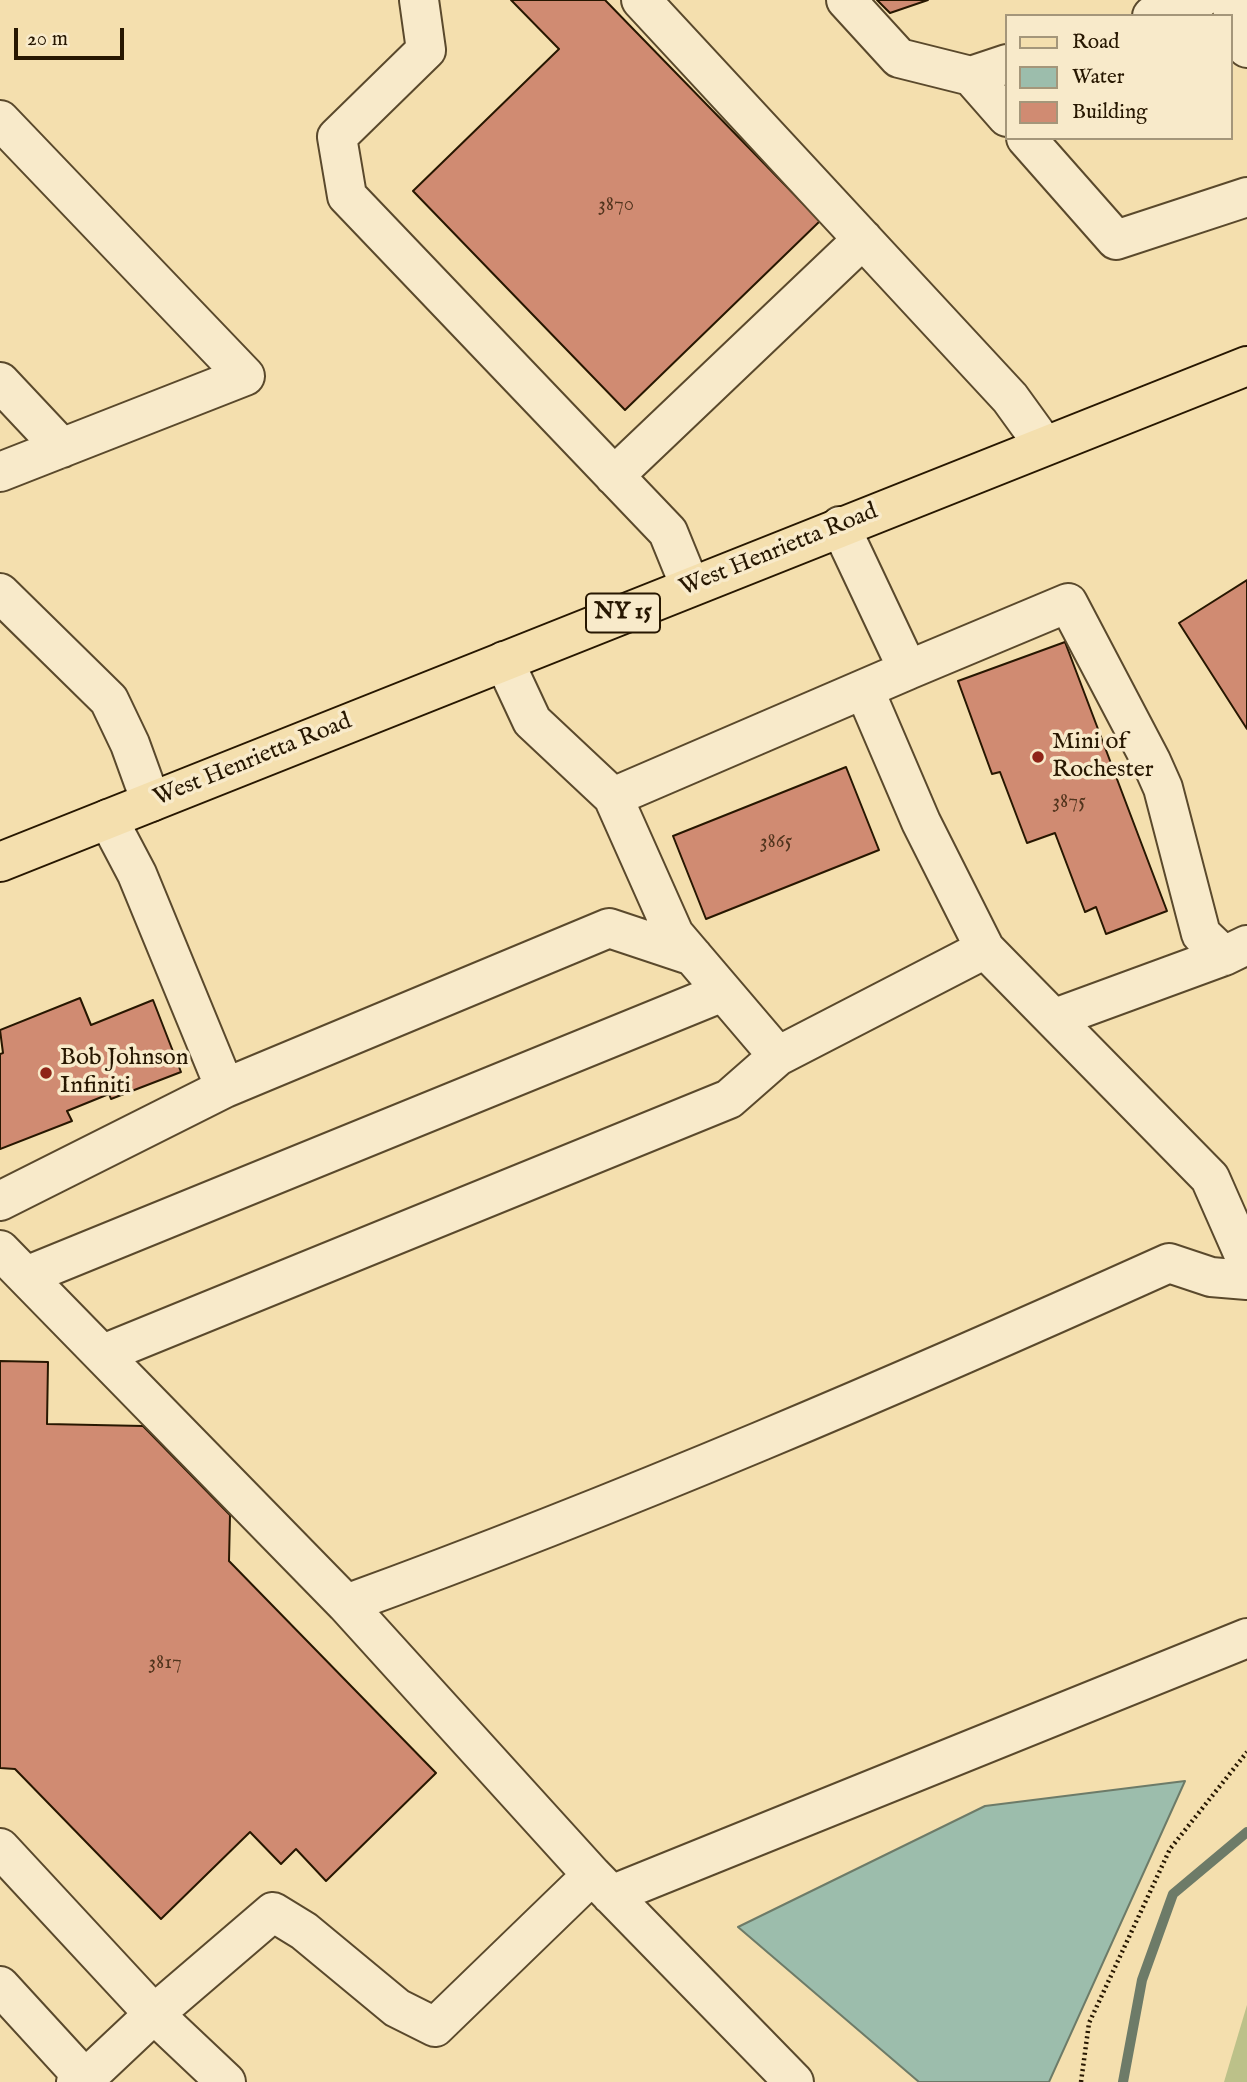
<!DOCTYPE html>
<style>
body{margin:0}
#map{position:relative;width:1247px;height:2082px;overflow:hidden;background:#f4dfae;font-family:"IM FELL English",serif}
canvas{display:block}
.legend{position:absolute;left:1005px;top:14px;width:228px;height:126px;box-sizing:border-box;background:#f8eaca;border:2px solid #a4967a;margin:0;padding:9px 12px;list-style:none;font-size:21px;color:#271701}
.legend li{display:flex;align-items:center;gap:14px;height:35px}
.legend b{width:35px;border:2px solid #a4967a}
.scale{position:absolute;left:14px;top:28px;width:110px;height:32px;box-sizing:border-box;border:4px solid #271701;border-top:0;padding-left:9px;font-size:21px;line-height:24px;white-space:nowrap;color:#271701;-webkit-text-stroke:5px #f8eaca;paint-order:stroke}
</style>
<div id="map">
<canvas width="1247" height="2082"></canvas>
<ul class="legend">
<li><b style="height:9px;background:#f4dfae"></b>Road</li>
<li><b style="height:19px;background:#9cbdac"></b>Water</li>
<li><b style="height:19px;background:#d08b72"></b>Building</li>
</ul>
<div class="scale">20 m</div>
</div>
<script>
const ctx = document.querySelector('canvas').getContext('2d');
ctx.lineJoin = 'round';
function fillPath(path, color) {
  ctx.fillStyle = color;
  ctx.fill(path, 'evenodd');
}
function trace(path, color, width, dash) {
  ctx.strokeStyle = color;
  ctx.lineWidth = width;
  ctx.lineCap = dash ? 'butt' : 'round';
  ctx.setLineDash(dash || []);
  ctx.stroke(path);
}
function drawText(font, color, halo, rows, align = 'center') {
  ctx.font = font + ' "IM FELL English",serif';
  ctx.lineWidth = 7;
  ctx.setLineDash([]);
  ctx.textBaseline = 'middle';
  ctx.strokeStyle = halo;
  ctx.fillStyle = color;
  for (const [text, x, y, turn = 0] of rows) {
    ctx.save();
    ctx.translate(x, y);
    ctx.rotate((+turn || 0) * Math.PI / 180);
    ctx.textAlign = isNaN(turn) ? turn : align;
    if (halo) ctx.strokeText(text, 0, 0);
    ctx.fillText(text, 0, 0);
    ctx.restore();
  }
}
const green = new Path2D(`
 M 1247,2005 L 1247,2082 L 1224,2082 Z`);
const water = new Path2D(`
 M 1185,1781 L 1049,2082 L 919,2082 L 738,1927 L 985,1806 Z`);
const stream = new Path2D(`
 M 1123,2082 L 1142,1980 L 1173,1894 L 1247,1832`);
const building = new Path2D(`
 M 511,0 L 605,0 L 820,221 L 625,410 L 413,191 L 559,49 Z
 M 877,0 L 928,0 L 890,13 Z
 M 1247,580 L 1247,729 L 1179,623 Z
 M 1065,642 L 1167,911 L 1106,934 L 1096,907 L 1085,912 L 1055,833 L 1027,843 L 1000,772 L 992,774 L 958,681 Z
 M 846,767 L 879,850 L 706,919 L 673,836 Z
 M 80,998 L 91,1025 L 153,1000 L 181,1072 L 111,1099 L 109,1094 L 67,1111 L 72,1121 L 0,1149 L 0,1054 L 3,1053 L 0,1030 Z
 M 0,1361 L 48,1362 L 47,1424 L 143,1426 L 230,1515 L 229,1561 L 436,1773 L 326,1881 L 296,1849 L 281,1864 L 250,1832 L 161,1919 L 15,1769 L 0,1768 Z`);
const path = new Path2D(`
 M 1081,2082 L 1089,2023 L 1170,1849 L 1247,1752`);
const minor = new Path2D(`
 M 419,0 L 426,50 L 337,137 L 347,196 L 668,532 L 690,586
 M 641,0 L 1010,398 L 1044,445
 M 846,0 L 899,58 L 971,76 L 1007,64
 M 1229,0 L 1247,48
 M 1152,16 L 1199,0
 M 971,76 L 1007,117
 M 0,120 L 245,376 L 0,472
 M 1026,138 L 1116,240 L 1247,197
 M 0,382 L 62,448
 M 614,476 L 863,239
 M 840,526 L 908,670 L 1068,603 L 1151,761 L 1163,788 L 1201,934 L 1224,956 L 1247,945
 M 0,593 L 109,700 L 130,744 L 151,802
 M 504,661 L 532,721 L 613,797 L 908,670
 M 864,689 L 921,822 L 985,949
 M 613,797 L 674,934 L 778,1056
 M 108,819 L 137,874 L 225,1088
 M 1055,1018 L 1224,956
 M 0,1201 L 225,1088 L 609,928 L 693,956
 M 0,1250 L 346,1604 L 592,1875 L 794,2082
 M 26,1276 L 723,992
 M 103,1354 L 729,1099 L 778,1056 L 985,949 L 1210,1178 L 1247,1262
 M 346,1604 C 626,1502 898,1385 1169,1263 L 1211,1277 L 1247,1280
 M 0,1848 L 154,2014 L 273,1912 L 304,1931 L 397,2008 L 435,2027 L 592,1875
 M 611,1895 L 1247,1638
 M 0,1986 L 88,2082
 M 76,2082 L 85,2079 L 154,2014 L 226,2082`);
const major = new Path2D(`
 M 0,862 L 1247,366`);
const markers = [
 [1038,757,7,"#8f2418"],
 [46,1073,7,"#8f2418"]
];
const numberNames = [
 ["3870",616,206],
 ["3875",1069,803],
 ["3865",776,843],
 ["3817",165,1664]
];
const shields = [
 [623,613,74]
];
const shieldNames = [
 ["NY 15",623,613]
];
const streetNames = [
 ["West Henrietta Road",779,551,-22],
 ["West Henrietta Road",253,761,-22]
];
const poiNames = [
 ["Mini of",1052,743],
 ["Rochester",1052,771],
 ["Bob Johnson",60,1059],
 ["Infiniti",60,1087]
];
fillPath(green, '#bcc189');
fillPath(water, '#9cbdac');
trace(water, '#6d7b68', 2);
trace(stream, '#6d7b68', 10);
fillPath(building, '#d08b72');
trace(building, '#271701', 2);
trace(minor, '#5a492c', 42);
trace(major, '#271701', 42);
trace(path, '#271701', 4.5, [2, 3.5]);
trace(minor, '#f8eaca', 38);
trace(major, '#f4dfae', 38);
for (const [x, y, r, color] of markers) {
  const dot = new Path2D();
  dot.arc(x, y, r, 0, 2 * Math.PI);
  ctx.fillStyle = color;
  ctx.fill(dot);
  trace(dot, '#f8eaca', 2.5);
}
drawText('21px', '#51341d', null, numberNames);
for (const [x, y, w] of shields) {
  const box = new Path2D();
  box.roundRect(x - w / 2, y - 19.5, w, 39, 5);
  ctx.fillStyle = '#f8eaca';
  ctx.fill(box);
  trace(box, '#271701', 2);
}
drawText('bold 23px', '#271701', null, shieldNames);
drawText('24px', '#271701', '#f8eaca', streetNames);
drawText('24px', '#271701', '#f8eaca', poiNames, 'left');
</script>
